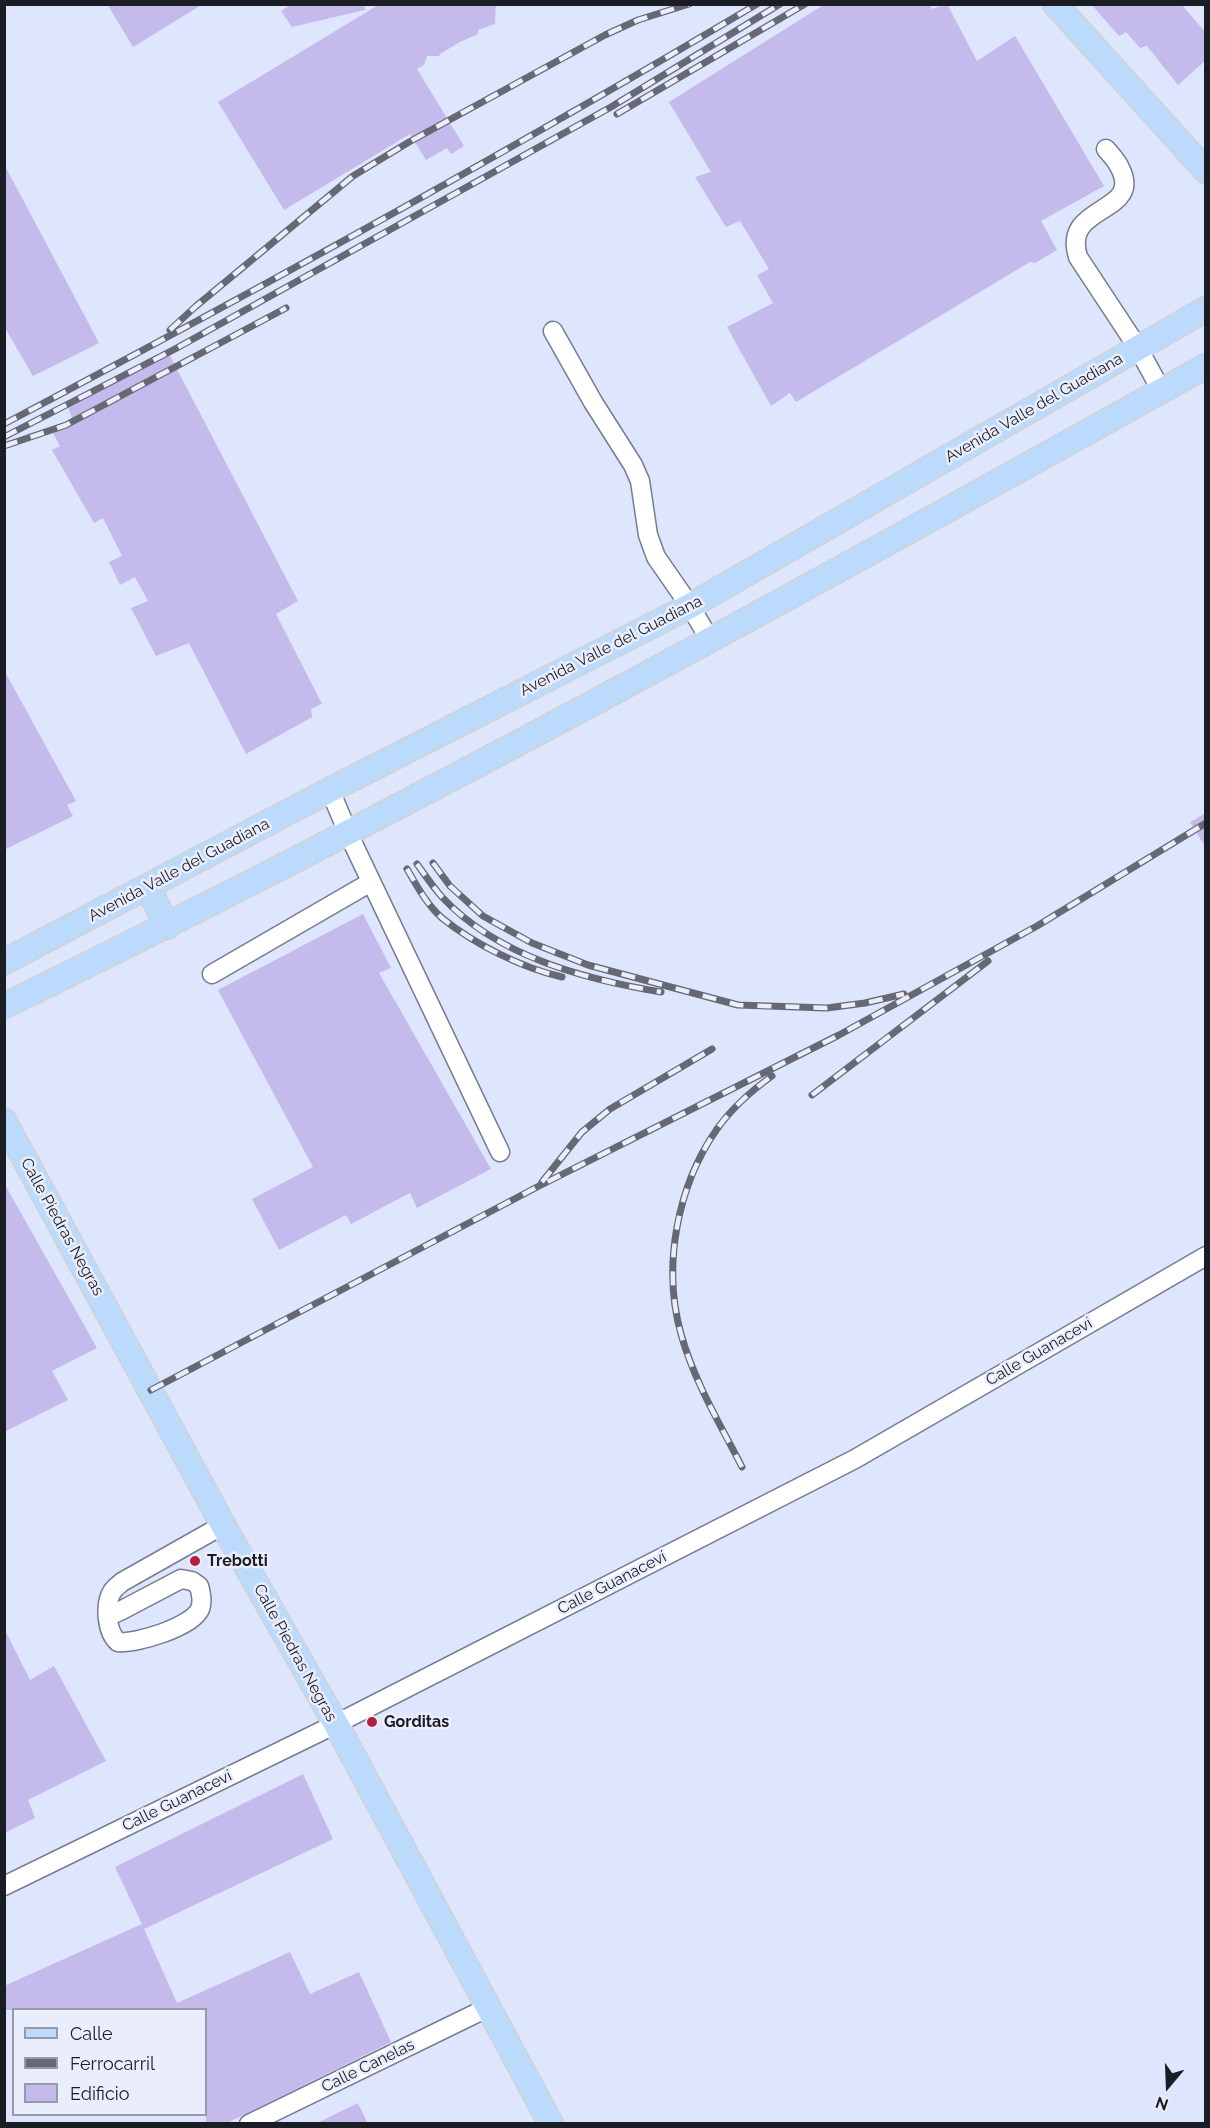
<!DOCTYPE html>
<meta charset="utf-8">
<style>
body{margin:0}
#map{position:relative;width:1210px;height:2128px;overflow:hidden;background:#eaeefc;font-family:Raleway,sans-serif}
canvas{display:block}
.frame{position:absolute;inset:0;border:6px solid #1b1d25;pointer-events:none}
.legend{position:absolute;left:12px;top:2008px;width:195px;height:108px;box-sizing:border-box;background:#eaeefc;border:2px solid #979aa6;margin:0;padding:8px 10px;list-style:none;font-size:18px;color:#1b1d25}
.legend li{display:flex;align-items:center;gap:12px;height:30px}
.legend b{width:30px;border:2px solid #979aa6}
.north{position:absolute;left:1138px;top:2056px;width:60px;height:60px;-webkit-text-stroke:4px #eaeefc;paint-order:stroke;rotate:199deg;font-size:16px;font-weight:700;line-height:24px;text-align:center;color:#1b1d25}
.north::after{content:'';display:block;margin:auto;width:21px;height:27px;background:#1b1d25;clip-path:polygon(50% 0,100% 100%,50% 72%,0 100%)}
</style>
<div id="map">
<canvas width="1210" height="2128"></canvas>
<div class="frame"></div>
<ul class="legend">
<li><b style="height:8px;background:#bcdafc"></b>Calle</li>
<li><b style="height:8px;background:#666973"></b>Ferrocarril</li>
<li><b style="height:16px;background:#c4baeb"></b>Edificio</li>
</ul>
<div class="north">N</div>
</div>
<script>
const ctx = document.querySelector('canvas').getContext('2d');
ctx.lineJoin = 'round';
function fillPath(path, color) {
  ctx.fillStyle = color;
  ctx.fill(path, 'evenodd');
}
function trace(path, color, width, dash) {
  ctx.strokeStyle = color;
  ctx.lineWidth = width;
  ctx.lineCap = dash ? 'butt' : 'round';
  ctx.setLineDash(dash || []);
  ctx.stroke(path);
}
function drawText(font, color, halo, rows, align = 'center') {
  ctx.font = font + ' Raleway,sans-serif';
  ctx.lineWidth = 5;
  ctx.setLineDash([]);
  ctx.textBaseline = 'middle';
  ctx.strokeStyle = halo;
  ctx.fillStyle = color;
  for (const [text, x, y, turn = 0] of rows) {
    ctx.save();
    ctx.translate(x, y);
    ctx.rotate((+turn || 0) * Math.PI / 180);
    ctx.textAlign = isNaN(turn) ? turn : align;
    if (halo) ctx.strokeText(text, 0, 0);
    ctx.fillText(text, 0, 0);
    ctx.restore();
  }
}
const built = new Path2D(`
 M 5,5 L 1205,5 L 1205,2123 L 5,2124 ZM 14,2010 L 206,2010 L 206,2114 L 14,2114 Z`);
const building = new Path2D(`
 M 107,4 L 203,4 L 133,47 Z
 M 292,4 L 364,4 L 365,10 L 292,27 L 281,11 Z
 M 380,4 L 496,4 L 495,24 L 478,30 L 478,34 L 460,42 L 440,54 L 439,56 L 427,56 L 424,65 L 417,69 L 464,146 L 451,154 L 447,148 L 426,160 L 410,134 L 284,210 L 218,102 Z
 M 825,4 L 929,4 L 932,9 L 947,4 L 977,61 L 1015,36 L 1104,186 L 1041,221 L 1057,250 L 1035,263 L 1030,262 L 796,402 L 790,393 L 771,406 L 727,327 L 773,303 L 757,275 L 769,269 L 740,221 L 726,227 L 695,177 L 711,172 L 669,102 Z
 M 1091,4 L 1181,4 L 1206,33 L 1206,60 L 1178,85 L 1147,46 L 1140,48 L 1126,32 L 1119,36 Z
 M 4,164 L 99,343 L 33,376 L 4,326 Z
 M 168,352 L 298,601 L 276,614 L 322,704 L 311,709 L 312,717 L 246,754 L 189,643 L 156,656 L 131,608 L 148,601 L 135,577 L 120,585 L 109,562 L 122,556 L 103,518 L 94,523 L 52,450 L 60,446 L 53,433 L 73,421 L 67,404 Z
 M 4,670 L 76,801 L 67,805 L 73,816 L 4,850 Z
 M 1206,813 L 1206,848 L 1190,822 Z
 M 363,914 L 391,968 L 379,973 L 491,1169 L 417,1208 L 410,1193 L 351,1224 L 346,1215 L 279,1250 L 252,1199 L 313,1167 L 218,990 Z
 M 4,1183 L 97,1348 L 52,1371 L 68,1400 L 4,1432 Z
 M 4,1628 L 30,1680 L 54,1666 L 106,1761 L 28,1800 L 35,1818 L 4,1833 Z
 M 303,1774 L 333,1839 L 144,1929 L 177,2003 L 290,1952 L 310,1994 L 359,1972 L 391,2042 L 225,2124 L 206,2124 L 206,2010 L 4,2010 L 4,1986 L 142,1924 L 115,1867 Z
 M 358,2103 L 368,2124 L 315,2124 Z`);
const minor = new Path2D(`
 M 1106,149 C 1111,155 1117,161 1120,168 C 1144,215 1061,203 1078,257 L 1138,348 L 1161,390
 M 553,331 L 593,402 L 633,465 L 640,481 L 648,535 L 656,557 L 690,606 L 710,640
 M 330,790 L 348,833 L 500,1152
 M 212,974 L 371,882
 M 109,1616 L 122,1610 L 181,1579 L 192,1581 L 199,1586 C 201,1593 203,1602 200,1609 C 192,1627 136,1644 118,1642 C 107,1633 104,1605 112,1592 C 114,1588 119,1585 122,1582 L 223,1525
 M 4,1886 L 336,1724 L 855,1459 L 1206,1256
 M 249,2124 L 487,2008`);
const major = new Path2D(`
 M 1055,4 L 1206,171
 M 148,886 L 167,927
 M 4,962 L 330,790 L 690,606 L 1206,309
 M 4,1006 C 412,807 810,587 1206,366
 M 4,1121 L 223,1525 L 336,1724 L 551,2124`);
const rail = new Path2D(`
 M 617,114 L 805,4
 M 170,330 L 195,307 L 353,176 L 409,142 L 605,35 L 638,20 L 689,4
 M 4,424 C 258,290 510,151 757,4
 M 4,437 L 175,349 L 611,107 L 780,4
 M 4,446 L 66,425 L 286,308
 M 433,863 L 450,886 L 483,916 L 532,943 L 588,965 L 738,1005 L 827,1008 L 865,1003 L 904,994
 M 417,864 C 425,875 433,887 442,897 C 497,956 583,979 661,992
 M 407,869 C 417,886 427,905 442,918 C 474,944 522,968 562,977
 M 812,1095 L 988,961
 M 542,1182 L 582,1132 L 610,1109 L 712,1049
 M 151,1390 L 539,1186 L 839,1035 L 1037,926 L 1206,823
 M 742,1467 C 720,1424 694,1381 681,1334 C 662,1267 677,1186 717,1129 C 732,1108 751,1091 772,1076`);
const markers = [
 [195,1561,6,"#b21f3c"],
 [372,1722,6,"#b21f3c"]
];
const streetNames = [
 ["Avenida Valle del Guadiana",1034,408,-30],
 ["Avenida Valle del Guadiana",611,646,-27],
 ["Avenida Valle del Guadiana",179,870,-28],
 ["Calle Piedras Negras",62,1227,61],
 ["Calle Guanaceví",1039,1352,-30],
 ["Calle Guanaceví",612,1583,-27],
 ["Calle Piedras Negras",295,1653,61],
 ["Calle Guanaceví",177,1801,-26],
 ["Calle Canelas",368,2066,-26]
];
const poiNames = [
 ["Trebotti",207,1561],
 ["Gorditas",384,1722]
];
fillPath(built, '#dee6fe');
fillPath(building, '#c4baeb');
trace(minor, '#767c91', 21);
trace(major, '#d1d2d3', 27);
trace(minor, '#fff', 18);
trace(major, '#bcdafc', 24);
trace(rail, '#666973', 7);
trace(rail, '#eaeefc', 4.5, [14]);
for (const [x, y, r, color] of markers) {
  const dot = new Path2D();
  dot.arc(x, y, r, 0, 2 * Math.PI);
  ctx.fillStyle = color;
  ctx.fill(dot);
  trace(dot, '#eaeefc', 2);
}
drawText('16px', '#1b1d25', '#eaeefc', streetNames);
drawText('bold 16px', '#1b1d25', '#eaeefc', poiNames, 'left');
</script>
